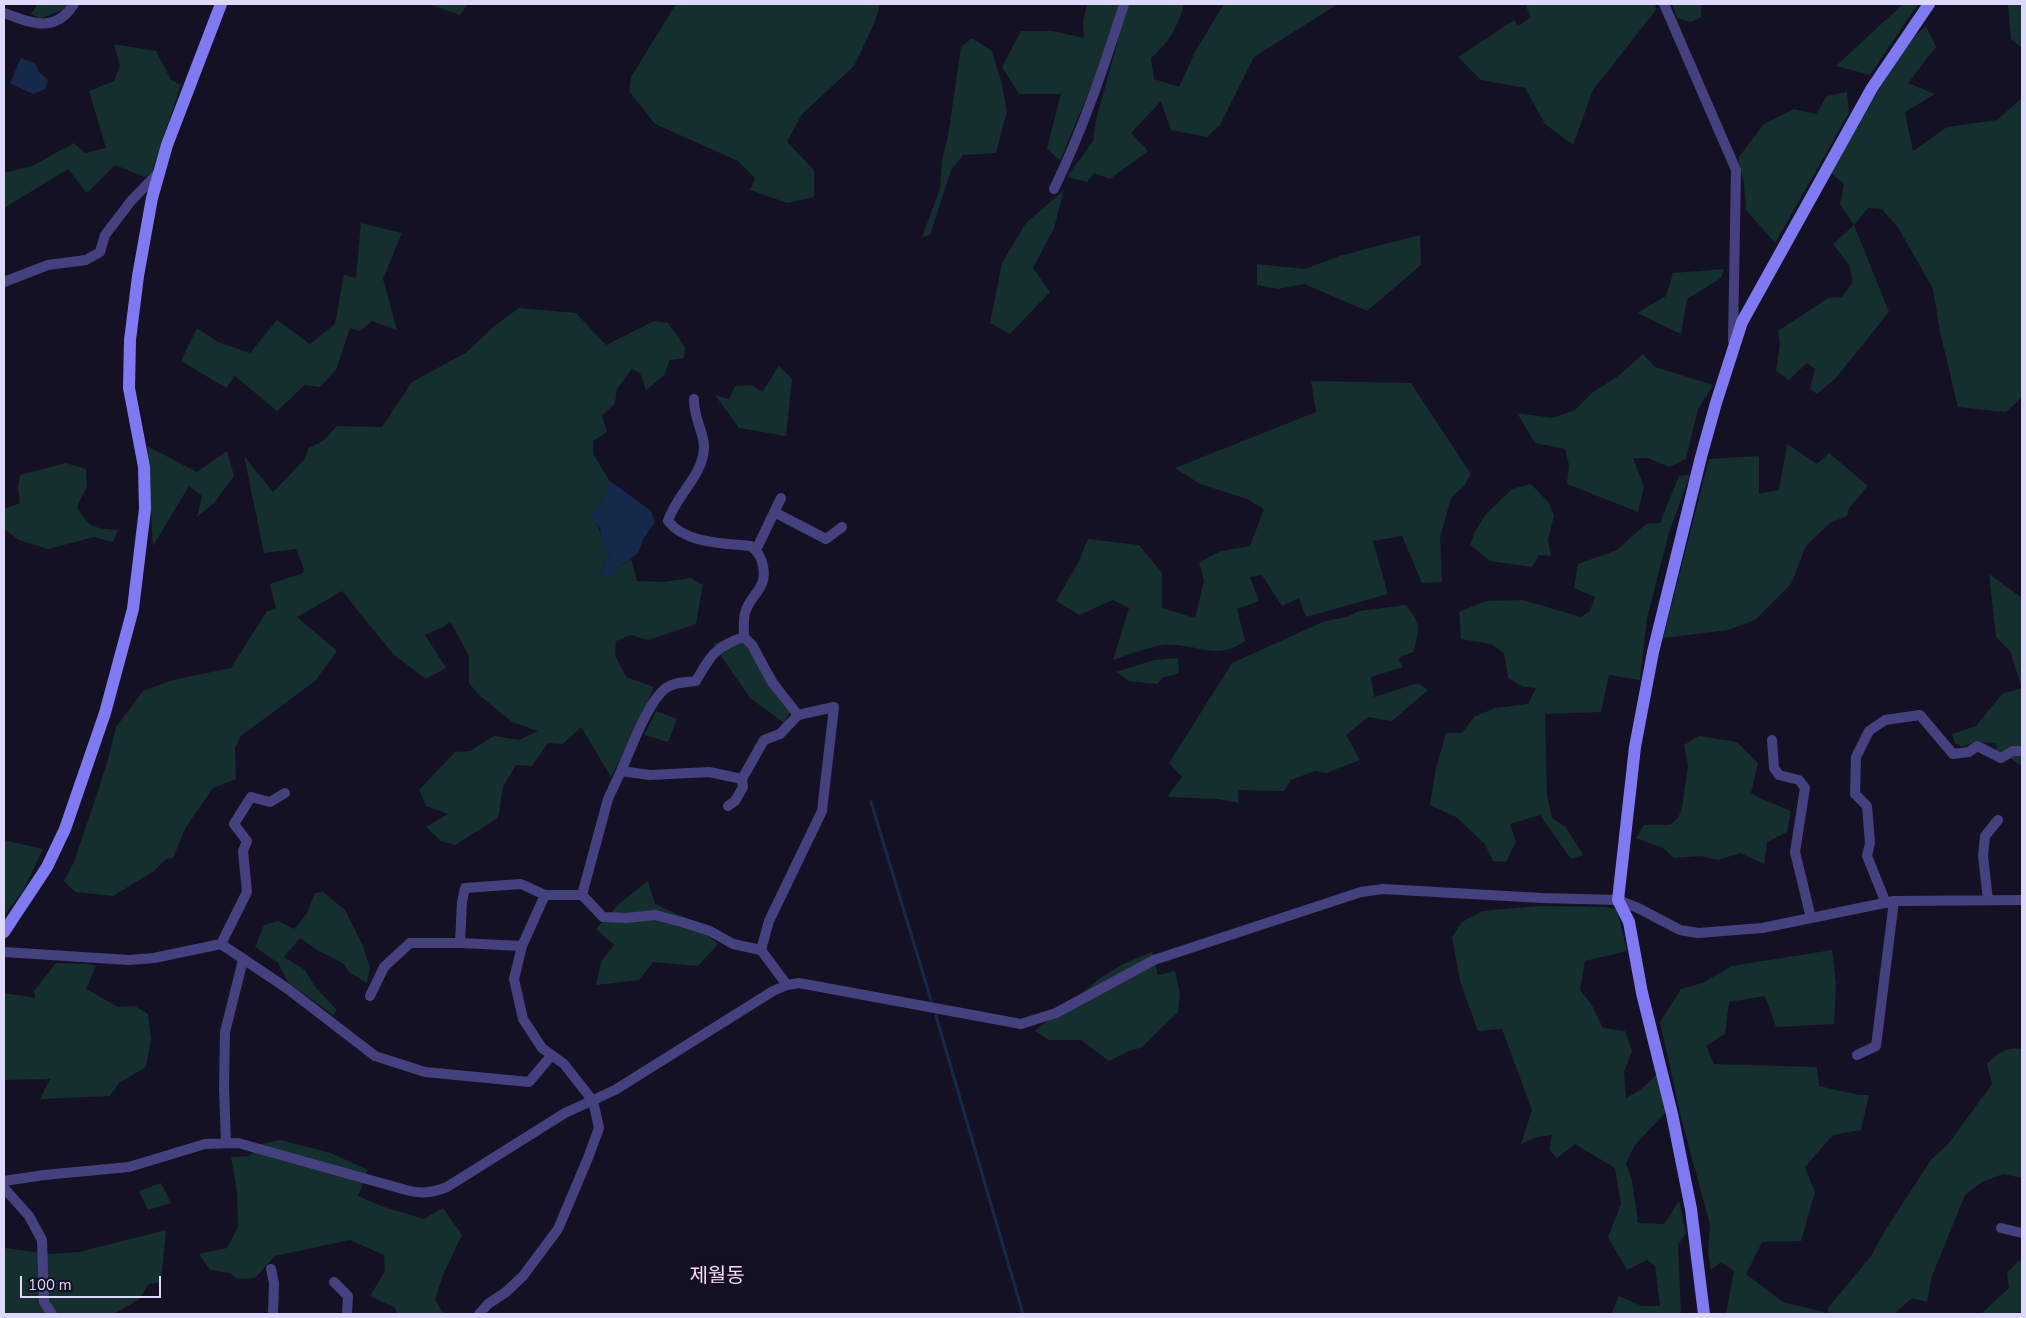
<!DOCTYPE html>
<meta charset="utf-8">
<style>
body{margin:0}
#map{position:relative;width:2026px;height:1318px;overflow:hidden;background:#151125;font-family:"Nunito Sans",sans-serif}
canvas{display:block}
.frame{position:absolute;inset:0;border:5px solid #ded9fb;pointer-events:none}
.scale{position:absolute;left:20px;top:1276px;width:141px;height:22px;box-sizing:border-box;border:2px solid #ded9fb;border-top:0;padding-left:6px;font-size:15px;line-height:18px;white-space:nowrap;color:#ded9fb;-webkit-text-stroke:4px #151125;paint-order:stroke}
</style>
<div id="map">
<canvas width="2026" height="1318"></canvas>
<div class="frame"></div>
<div class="scale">100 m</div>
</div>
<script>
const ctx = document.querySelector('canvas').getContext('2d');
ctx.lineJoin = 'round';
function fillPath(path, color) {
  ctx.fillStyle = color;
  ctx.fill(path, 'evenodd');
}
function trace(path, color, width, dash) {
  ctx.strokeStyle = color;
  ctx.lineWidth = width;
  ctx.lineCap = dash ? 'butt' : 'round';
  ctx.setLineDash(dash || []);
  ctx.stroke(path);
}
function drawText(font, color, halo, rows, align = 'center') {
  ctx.font = font + ' "Nunito Sans","Noto Sans KR",sans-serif';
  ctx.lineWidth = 4.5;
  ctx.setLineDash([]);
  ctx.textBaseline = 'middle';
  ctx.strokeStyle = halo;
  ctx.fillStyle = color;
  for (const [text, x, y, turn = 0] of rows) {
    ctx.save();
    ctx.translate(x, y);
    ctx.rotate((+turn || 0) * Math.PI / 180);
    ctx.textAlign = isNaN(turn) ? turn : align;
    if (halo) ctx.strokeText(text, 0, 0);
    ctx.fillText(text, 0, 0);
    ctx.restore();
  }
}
const green = new Path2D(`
 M 38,4 L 68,4 L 64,9 L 40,19 L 31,14 Z
 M 429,4 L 468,4 L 460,15 Z
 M 676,4 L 880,4 L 875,22 L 854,66 L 802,114 L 787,142 L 814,170 L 814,197 L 787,203 L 750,190 L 755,178 L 738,161 L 655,124 L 629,91 L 631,77 Z
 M 1087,4 L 1119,4 L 1098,70 L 1060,161 L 1047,148 L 1061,94 L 1019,94 L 1002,67 L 1021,31 L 1053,31 L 1084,38 L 1083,22 Z
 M 1128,4 L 1184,4 C 1179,25 1168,44 1151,58 L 1154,79 L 1179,87 L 1196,50 L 1224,4 L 1338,4 L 1254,57 L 1220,125 L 1207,137 L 1171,130 L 1161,101 L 1131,133 L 1148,151 L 1110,179 L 1094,173 L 1087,182 L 1067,177 L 1093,141 L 1096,120 Z
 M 1525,4 L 1655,4 L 1656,10 L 1593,90 L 1573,145 L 1545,124 L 1525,88 L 1481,80 L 1458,57 L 1514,20 L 1518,26 L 1531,17 Z
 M 1672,4 L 1701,4 L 1701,17 L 1691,22 L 1677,18 Z
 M 1903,4 L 1918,4 L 1870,75 L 1836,66 Z
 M 2008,4 L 2022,4 L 2022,48 L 2011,39 Z
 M 1926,26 L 1936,47 L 1908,83 L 1935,94 L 1905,112 L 1913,151 L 1947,127 L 1997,120 L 2022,98 L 2022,397 L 2006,412 L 1958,407 L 1940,332 L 1933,289 L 1899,229 L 1882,209 L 1868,208 L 1854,225 L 1889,312 L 1835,379 L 1817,394 L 1810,389 L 1815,369 L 1807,363 L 1789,380 L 1776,371 L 1780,345 L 1778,331 L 1828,298 L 1842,297 L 1853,282 L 1849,265 L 1833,244 L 1854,225 L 1840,204 L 1844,184 L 1830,172 L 1906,44 Z
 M 972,38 L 992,51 L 1002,85 L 1007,111 L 996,153 L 963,155 L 951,170 L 930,235 L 922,237 L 940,189 L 942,160 L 948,136 L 961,47 Z
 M 114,44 L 156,51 L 171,80 L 181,85 L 152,172 L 145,177 L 115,165 L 87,193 L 68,169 L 4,208 L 4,173 L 32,166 L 74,143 L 85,153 L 106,148 L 89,91 L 114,81 L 120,66 Z
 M 1847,92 L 1849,113 L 1775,243 L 1746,210 L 1744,184 L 1738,158 L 1764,124 L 1794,109 L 1816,114 L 1827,96 Z
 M 1064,190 L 1054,228 L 1033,268 L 1050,292 L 1010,334 L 990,323 L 1002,263 L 1026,223 Z
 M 361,223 L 402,233 L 383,279 L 397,330 L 372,321 L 360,331 L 350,328 L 336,370 L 320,387 L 305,385 L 277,411 L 235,376 L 226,388 L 181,361 L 197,328 L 218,342 L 250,353 L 277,320 L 310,344 L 335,324 L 344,275 L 356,278 Z
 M 1420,235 L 1421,265 L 1367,311 L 1304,284 L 1278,289 L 1257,285 L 1257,264 L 1305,269 L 1339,256 Z
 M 1724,269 L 1721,278 L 1687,299 L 1681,334 L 1637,313 L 1666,296 L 1673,273 Z
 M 519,308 L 576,313 L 606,345 L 654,321 L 668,323 L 685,347 L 684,358 L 670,360 L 664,375 L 646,390 L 640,373 L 632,369 L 617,389 L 615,403 L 602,416 L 607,432 L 593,441 L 593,454 L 609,480 L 606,494 L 593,520 C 602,530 603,542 609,554 L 600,573 L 613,575 L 619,567 L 631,559 L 637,581 L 664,582 L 690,578 L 703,585 L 696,624 L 648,640 L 631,635 L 616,641 L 615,655 L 626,677 L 654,687 L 639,724 L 611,777 L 581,727 L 563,744 L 548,743 L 532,766 L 516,765 L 503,787 L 498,818 L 455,845 L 441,841 L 426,827 L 448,814 L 426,806 L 419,790 L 455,752 L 470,751 L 494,736 L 519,740 L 538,731 L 512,722 L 479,695 L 469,683 L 469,656 L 450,621 L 445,626 L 425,635 L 446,668 L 426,679 L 394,655 L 342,591 L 297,617 L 337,651 L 315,681 L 241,736 L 235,748 L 236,779 L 213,788 L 186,827 L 173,858 L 166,859 L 154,871 L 113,896 L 75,892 L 64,881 L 74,862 L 98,791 L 109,756 L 116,727 L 143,691 L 173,680 L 231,668 L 267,611 L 276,609 L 270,584 L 303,573 L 304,569 L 296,549 L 264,553 L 244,456 L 273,492 L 304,460 L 309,448 L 323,441 L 337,426 L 382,427 L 412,382 L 467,352 L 493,327 Z
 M 1643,354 L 1655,367 L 1713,385 L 1698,409 L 1686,459 L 1669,467 L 1648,458 L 1633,458 L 1644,487 L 1638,512 L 1567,484 L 1569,465 L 1565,449 L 1535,443 L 1517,413 L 1553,418 L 1575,410 L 1593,392 L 1617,377 Z
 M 779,366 L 792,379 L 786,436 L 739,428 L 715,395 L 729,399 L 735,386 L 751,385 L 762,392 Z
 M 1311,381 L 1411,383 L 1471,474 L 1464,486 L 1451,498 L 1440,537 L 1442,582 L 1422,583 L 1402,536 L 1373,541 L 1388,594 L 1306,617 L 1299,598 L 1282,606 L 1262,575 L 1250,577 L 1259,601 L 1237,609 L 1245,641 C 1216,662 1196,643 1166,645 C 1153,645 1126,656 1113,660 L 1129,608 L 1113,600 L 1079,615 L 1056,601 L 1078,563 L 1088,539 L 1139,545 L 1162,573 L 1162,608 L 1195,618 L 1204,581 L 1199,562 L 1221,551 L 1250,546 L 1264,509 L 1247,499 L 1200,484 L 1175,468 L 1316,412 Z
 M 1787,444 L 1817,464 L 1829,453 L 1868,486 L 1849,508 L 1847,516 L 1830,523 L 1806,546 L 1791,584 L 1755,620 L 1728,630 L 1663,638 L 1709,459 L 1759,456 L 1759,494 L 1779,490 Z
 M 147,446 L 197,472 L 227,451 L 234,476 L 214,503 L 197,517 L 202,496 L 189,486 L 153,546 Z
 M 66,463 L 86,469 L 87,487 L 77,506 C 88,529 95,528 118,530 L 113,542 L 94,537 L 48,549 L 19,540 L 5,530 L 4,509 L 20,503 L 18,488 L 20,475 Z
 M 1690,475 L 1668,536 L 1647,618 L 1640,680 L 1609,675 L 1601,712 L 1545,714 L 1547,795 L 1552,818 L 1566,827 L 1583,855 L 1571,859 L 1540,815 L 1510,824 L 1516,842 L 1506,862 L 1493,861 L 1485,844 L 1456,817 L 1430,805 L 1436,768 L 1446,733 L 1462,733 L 1474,717 L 1495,708 L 1528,704 L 1536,688 L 1524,687 L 1508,678 L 1504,653 L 1491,644 L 1461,639 L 1459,612 L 1486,601 L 1523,600 L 1581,617 L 1590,611 L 1595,597 L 1574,588 L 1578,564 L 1617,550 L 1646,524 L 1660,523 L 1679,476 Z
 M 1531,484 L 1549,503 L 1554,516 L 1548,540 L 1551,556 L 1539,555 L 1532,567 L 1490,561 L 1470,545 L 1475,532 L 1485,515 L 1512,489 Z
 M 1989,574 L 2022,598 L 2022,766 L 1997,750 L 1996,743 L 1974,742 L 1962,747 L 1955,743 L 1952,734 L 1976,726 L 2002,694 L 2022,688 L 2010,651 L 1996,637 Z
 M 1406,605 C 1421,624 1420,629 1413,652 L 1402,656 L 1398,659 L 1403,667 L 1371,677 L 1374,697 L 1418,683 L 1428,690 L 1392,721 L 1368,717 L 1346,735 L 1360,760 L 1326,773 L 1315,771 L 1291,780 L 1284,791 L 1238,790 L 1239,803 L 1218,799 L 1167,797 L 1182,777 L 1169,763 L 1232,663 L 1325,621 L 1347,617 L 1359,611 Z
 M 748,633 L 794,705 L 784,723 L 750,698 L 713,644 Z
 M 1178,658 L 1179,673 L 1162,678 L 1158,684 L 1129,681 L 1116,672 L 1154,660 Z
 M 656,711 L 677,719 L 668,742 L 644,735 Z
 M 1699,736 L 1737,742 L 1758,763 L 1751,793 L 1764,800 L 1791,811 L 1787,832 L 1767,842 L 1764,864 L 1740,853 L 1718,860 L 1700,856 L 1674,858 L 1663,848 L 1636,838 L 1644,825 L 1670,825 L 1678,818 L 1682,809 L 1688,765 L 1684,745 Z
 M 4,840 L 43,849 L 23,891 L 4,916 Z
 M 648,881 L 655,904 L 688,919 L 718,944 L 698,966 L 653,962 L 639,980 L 596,985 L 601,962 L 614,945 L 596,929 L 620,903 Z
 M 323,892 L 345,910 L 363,946 L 370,967 L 367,983 L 349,972 L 344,964 L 317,950 L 300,938 L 284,957 L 305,970 L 316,988 L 337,1010 L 333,1015 L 288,982 L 278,963 L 255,947 L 264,925 L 278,921 L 294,929 L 307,913 L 315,893 Z
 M 1540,906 L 1606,907 L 1617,909 L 1627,951 L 1585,961 L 1580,990 L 1592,1005 L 1603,1028 L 1625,1031 L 1632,1051 L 1624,1072 L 1626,1098 L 1640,1090 L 1657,1074 L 1666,1112 L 1634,1146 L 1626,1164 L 1632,1180 L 1638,1223 L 1664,1224 L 1679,1201 L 1686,1233 L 1678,1245 L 1681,1314 L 1611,1314 L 1619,1296 L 1642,1306 L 1660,1306 L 1655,1266 L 1647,1260 L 1627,1270 L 1608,1237 L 1621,1204 L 1615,1168 L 1575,1144 L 1557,1158 L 1549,1150 L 1552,1135 L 1537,1137 L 1521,1144 L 1532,1110 L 1502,1029 L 1478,1031 L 1460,981 L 1452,937 L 1462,922 L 1482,911 Z
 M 1832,950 L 1836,984 L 1834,1024 L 1776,1027 L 1765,996 L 1729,1002 L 1725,1034 L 1706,1046 L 1714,1064 L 1817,1067 L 1819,1086 L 1859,1095 L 1869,1095 L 1861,1130 L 1833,1135 L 1805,1167 L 1815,1192 L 1801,1241 L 1762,1242 L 1746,1274 L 1783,1302 L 1828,1313 L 1828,1308 L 1871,1256 L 1886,1229 L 1931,1160 L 1949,1143 L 1992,1084 L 1987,1064 C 1999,1052 2006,1047 2022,1049 L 2022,1178 L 2003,1174 L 1982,1182 L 1965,1195 L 1932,1276 L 1927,1302 L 1912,1298 L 1894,1314 L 1726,1314 L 1734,1271 L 1721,1262 L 1711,1270 L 1708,1252 L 1710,1225 L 1682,1121 L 1660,1022 L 1681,989 L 1702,983 L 1732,966 Z
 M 1152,952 L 1158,975 L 1175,971 L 1180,994 L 1178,1012 L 1142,1047 L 1127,1052 L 1109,1061 L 1081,1040 L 1049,1040 L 1035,1031 L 1099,979 L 1123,964 Z
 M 56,963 L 88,964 L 96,966 L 86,989 L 118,1007 L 135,1006 L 148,1014 L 151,1039 L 146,1067 L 119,1083 L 110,1096 L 40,1099 L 50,1079 L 4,1080 L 4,993 L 35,998 L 34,991 Z
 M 280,1140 L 331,1153 L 368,1170 L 358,1196 L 381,1206 L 424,1219 L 443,1208 L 462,1235 L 443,1275 L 435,1300 L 444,1314 L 398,1314 L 395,1308 L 370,1296 L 385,1271 L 384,1255 L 350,1240 L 275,1256 L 255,1278 L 238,1279 L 229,1273 L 210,1270 L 199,1254 L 227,1248 L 238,1227 L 237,1192 L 231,1157 L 249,1156 L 262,1144 Z
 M 161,1183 L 171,1203 L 148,1210 L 139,1191 Z
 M 166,1230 L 161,1282 L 149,1284 L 138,1300 L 114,1314 L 4,1314 L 4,1248 L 51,1254 L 79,1252 Z
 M 2018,1261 L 2022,1262 L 2022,1314 L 1981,1314 L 2009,1288 L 2007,1273 Z`);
const water = new Path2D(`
 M 21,58 L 35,63 L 39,72 L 48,80 L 45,89 L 33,94 L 10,83 Z
 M 609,480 L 651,511 L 655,522 L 644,538 L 638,553 L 619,567 L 613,575 L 607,577 L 600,573 L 609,554 L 603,542 L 600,528 L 589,515 L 602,503 Z`);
const stream = new Path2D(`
 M 871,802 L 931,1000
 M 936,1016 L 1023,1314`);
const street = new Path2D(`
 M 1664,4 L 1736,170 L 1733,341
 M 4,13 C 31,23 55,34 74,4
 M 1054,189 C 1083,129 1104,67 1124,4
 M 4,282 L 48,265 L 86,260 L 100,252 L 105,235 L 131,201 L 159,172
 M 694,399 C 693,417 705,434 704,448 C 703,476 676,495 668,521 C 686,544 724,543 751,546 C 758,552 762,558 763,566 C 768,589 750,594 745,613 C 743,620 744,629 744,637 L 752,645 L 772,682 L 798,715
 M 774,512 L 826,539 L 842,527
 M 756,550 L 781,498
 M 1772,740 L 1774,768 L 1779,775 L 1799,780 L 1805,788 L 1795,852 L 1811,918
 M 621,771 C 631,749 648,701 666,688 C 674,682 686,682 696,681 C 710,656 716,646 744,637
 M 728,806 L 735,801 L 743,787 L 742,779 L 764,740 L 780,734 L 798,715 L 834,707 L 822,811 L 769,921 L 761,950 L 787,985
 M 582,895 L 608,799 L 621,771 L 650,775 L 709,772 L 742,779
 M 1988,900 L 1983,856 L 1985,836 L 1998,820
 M 1886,903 L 1867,856 L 1870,843 L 1867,806 L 1855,794 L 1856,757 L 1869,731 L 1885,720 L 1920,715 L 1953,754 L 1969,752 L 1977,746 L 2001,758 L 2013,751 L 2022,751
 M 460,943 L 462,902 L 465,888 L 521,884 L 545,895
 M 221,944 L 247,892 L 243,851 L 247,841 L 234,824 L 251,797 L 270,802 L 285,793
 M 4,952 L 129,960 L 154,958 L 221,944 L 288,989 L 375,1056 L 425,1072 L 529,1082 L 551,1056
 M 370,996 L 384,967 L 410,943 L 460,943 L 522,946
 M 1857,1055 L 1876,1046 L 1894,901
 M 226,1143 L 224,1087 L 225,1032 L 243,960
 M 4,1181 L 44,1175 L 129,1167 L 205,1144 L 238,1143 L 406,1190 C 421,1194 432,1193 447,1187 L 565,1113 L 615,1090 L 773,991 L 787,985 L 799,983 L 1021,1024 L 1056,1013 L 1154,960 L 1361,892 L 1383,889 L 1542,898 L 1618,900 L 1638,908 L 1680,930 L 1698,933 L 1762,928 L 1894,901 L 2022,900
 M 4,1188 L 29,1216 L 42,1240 L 44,1302 L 52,1314
 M 2001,1228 L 2022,1233
 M 271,1269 L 274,1283 L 273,1314
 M 334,1282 L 348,1296 L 347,1314
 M 479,1314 L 488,1304 L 506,1292 L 523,1276 L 558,1229 L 588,1158 L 599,1128 L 593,1101 L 564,1064 L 542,1048 L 523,1019 L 514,979 L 522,946 L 545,895 L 582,895 L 603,917 L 626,918 L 655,915 L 682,922 L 710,931 L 733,944 L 761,950`);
const secondary = new Path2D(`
 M 4,932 L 47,867 L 65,829 L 105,713 L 133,609 L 145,509 L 144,467 L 129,388 L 130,340 L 138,276 L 152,198 L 167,145 L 221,4
 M 1704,1314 L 1691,1209 L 1672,1114 L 1642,993 L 1629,922 L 1618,900 L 1635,747 L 1653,652 L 1701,457 L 1716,403 L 1742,322 L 1872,88 L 1929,4`);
const quarterNames = [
 ["제월동",717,1277]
];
fillPath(green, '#152e2e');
fillPath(water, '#15294b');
trace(stream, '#15294b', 3);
trace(street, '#45417f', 10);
trace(secondary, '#7f79f2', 12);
drawText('20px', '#fcdbef', '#151125', quarterNames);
</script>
